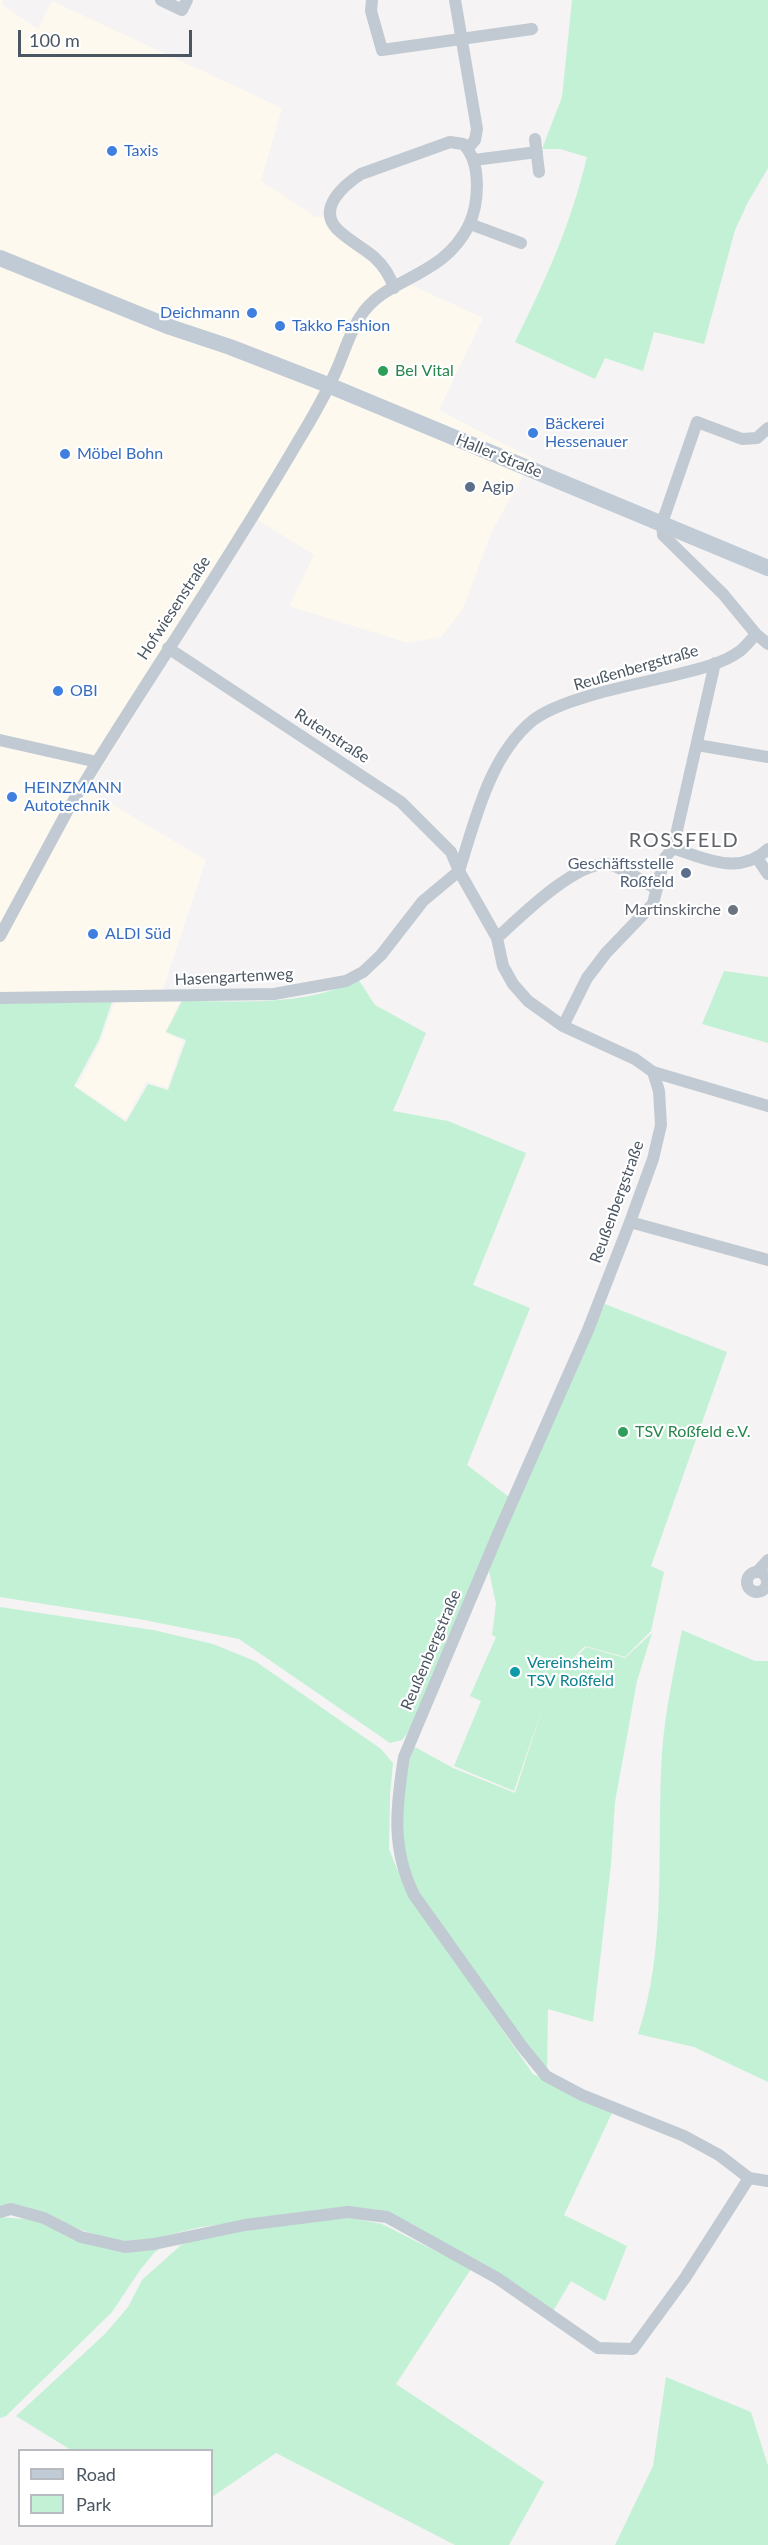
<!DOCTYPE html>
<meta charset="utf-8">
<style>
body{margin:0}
#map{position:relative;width:768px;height:2545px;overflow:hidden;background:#f5f3f3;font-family:Lato,sans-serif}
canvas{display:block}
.legend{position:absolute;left:18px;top:2449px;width:195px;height:78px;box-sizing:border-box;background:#fff;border:2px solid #b7bbc0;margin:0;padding:8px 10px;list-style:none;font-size:18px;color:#4a5661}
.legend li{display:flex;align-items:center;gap:12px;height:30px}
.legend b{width:30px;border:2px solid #b7bbc0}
.scale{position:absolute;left:18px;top:30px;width:174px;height:27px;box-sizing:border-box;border:3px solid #4a5661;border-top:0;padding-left:8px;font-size:18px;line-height:21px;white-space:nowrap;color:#4a5661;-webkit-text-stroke:4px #fff;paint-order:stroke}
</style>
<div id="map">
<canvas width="768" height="2545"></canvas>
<ul class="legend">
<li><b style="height:8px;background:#c1cbd6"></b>Road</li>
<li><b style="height:16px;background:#c3f1d5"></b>Park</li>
</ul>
<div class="scale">100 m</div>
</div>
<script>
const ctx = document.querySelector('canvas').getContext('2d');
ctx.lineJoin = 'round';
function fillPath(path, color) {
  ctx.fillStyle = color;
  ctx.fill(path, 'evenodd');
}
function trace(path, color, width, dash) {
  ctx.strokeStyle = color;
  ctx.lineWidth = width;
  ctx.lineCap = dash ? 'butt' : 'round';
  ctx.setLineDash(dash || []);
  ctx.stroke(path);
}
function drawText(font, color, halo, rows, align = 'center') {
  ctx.font = font + ' Lato,sans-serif';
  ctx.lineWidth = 4.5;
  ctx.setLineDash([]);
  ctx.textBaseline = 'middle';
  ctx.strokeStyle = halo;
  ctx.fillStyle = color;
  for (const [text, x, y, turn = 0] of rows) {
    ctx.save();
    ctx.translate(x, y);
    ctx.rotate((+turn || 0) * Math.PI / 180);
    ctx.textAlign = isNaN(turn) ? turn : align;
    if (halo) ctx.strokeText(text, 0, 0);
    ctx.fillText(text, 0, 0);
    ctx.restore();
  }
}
const commercial = new Path2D(`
 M 0,0 L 3,0 L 1,4 L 38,29 L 52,1 L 282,108 L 261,181 L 316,217 L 330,216 L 391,278 L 405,282 L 483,318 L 439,410 L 533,459 L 492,531 L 463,609 L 441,637 L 408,643 L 289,606 L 314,555 L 256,519 L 88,790 L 206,860 L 159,1001 L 180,1002 L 165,1032 L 183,1041 L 167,1088 L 146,1081 L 126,1119 L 77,1087 L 101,1041 L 118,993 L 0,995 Z`);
const green = new Path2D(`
 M 572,0 L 768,0 L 768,168 L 748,202 L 735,230 L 704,344 L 654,332 L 643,371 L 605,358 L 595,379 L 515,342 C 546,279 570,227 587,157 L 560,149 L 542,149 L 562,97 Z
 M 724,971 L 768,977 L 768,1043 L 702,1024 Z
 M 358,979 L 375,1005 L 426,1033 L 393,1111 L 448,1121 L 526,1153 L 473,1285 L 530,1308 L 467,1465 L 509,1497 L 410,1730 L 402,1740 L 390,1743 L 239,1639 L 139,1619 L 0,1597 L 0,1003 L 112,1002 L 99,1040 L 74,1086 L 126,1122 L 148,1084 L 168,1090 L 186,1040 L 166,1032 L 182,1001 C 237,1001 309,1007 358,979 Z
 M 605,1304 L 727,1352 L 651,1566 L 664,1572 L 651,1631 L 625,1657 L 585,1646 L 565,1667 L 519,1647 L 565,1669 L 586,1647 L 625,1658 L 652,1633 L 637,1681 L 615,1802 L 611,1864 L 593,2022 L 548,2009 L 547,2072 L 410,1882 L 403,1857 L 400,1803 L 413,1746 L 453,1768 L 515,1793 L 543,1706 L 514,1791 L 454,1766 L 481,1701 L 470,1696 L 496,1637 L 492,1635 L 496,1604 L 488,1566 Z
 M 0,1607 L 153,1630 L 213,1644 L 255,1661 L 381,1749 L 393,1763 L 390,1796 L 389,1849 L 405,1889 L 533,2074 L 612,2113 L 564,2215 L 627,2246 L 605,2301 L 571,2281 L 552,2313 L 473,2260 L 412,2224 L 376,2209 L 333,2209 L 201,2227 L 144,2241 L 119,2243 L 76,2228 L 0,2208 Z
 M 682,1630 L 755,1661 L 768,1661 L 768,2082 L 694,2047 L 638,2034 C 668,1945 656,1846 662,1753 C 665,1712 674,1670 682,1630 Z
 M 0,2217 L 37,2220 L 120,2249 L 167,2243 L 154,2253 L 140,2270 L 112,2312 L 6,2416 L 0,2418 Z
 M 352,2218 L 382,2224 L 471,2269 L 396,2384 L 544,2482 L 509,2545 L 455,2545 L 276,2453 L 212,2497 L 212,2450 L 71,2450 L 16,2416 L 105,2334 L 128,2307 L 142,2280 L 181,2245 L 211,2235 L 293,2222 Z
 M 666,2377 L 751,2412 L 768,2466 L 768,2545 L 615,2545 L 653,2466 Z`);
const street = new Path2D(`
 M 161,0 L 182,10 L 187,0
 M 372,0 L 371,11 L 382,50 L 532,29
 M 455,0 L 477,129 L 475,140 L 468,148
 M 535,139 L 539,172
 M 474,160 L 537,152
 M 470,224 L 521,243
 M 768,428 L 757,438 L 742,439 L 697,422 L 662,523 L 663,535 L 723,594 L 756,634 L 768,644
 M 168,648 L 401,802 L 451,852 L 459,871 L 497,938 L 503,966 L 513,984 L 528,1001 L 563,1026 L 635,1059 L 653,1072 L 659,1091 L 661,1125 L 653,1159 L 630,1222 L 588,1330 L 498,1534 L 404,1757 C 396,1807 391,1848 414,1895 L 521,2045 L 546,2076 L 582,2095 L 684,2136 L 719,2155 L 749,2178 L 768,2181
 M 0,740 L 97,762 C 163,656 234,551 297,443 C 311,420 325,396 336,371 C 344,353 349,334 360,317 C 385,276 442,280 469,225 C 479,203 482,162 463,144 L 450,142 L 361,174 C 344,185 317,208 337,229 C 348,240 362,247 374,257 C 384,266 390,276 394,288
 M 697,745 L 768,757
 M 673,848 C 705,859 740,876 768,849
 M 757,858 L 768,874
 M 459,871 C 475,821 489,757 532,721 C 559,699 628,686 662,678 C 686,672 720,666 740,651 C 746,646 751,640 756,634
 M 0,936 L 69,808 L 97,762
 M 497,938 C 520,917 575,862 607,864 C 619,865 645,883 657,889
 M 0,998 L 274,994 L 346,981 L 363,972 L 381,955 L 423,901 L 459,871
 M 563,1026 L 587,978 L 606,953 L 653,904 L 664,859 L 673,848 L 715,663
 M 653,1072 L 768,1106
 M 630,1222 L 768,1260
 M747 1582a10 10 0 1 1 20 0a10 10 0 1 1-20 0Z
 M 757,1572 L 768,1560
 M 0,2212 L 11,2209 L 44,2218 L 81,2237 L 125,2247 L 154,2244 L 245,2225 L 348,2212 L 387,2217 L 497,2278 L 598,2348 L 633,2349 L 685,2278 L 749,2178`);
const secondary = new Path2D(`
 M 0,258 L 170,327 L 230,347 L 328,385 L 768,568`);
const markers = [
 [112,151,6,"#3f7fe0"],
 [252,313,6,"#3f7fe0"],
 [280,326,6,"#3f7fe0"],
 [383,371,6,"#2e9e5b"],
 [533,433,6,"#3f7fe0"],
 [65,454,6,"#3f7fe0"],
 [470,487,6,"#5c6f8a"],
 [58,691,6,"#3f7fe0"],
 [12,797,6,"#3f7fe0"],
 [686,873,6,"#5c6f8a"],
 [733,910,6,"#6b7280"],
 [93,934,6,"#3f7fe0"],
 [623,1432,6,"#2e9e5b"],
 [515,1672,6,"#0f9aa8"]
];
const shopNames = [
 ["Taxis",124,151],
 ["Deichmann",240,313,"right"],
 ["Takko Fashion",292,326],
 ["Bäckerei",545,424],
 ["Hessenauer",545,442],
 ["Möbel Bohn",77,454],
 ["OBI",70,691],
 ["HEINZMANN",24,788],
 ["Autotechnik",24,806],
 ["ALDI Süd",105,934]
];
const leisureNames = [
 ["Bel Vital",395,371],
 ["TSV Roßfeld e.V.",635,1432]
];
const streetNames = [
 ["Haller Straße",499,456,22],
 ["Hofwiesenstraße",174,608,-57],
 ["Reußenbergstraße",636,668,-16],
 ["Rutenstraße",332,736,33],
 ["Hasengartenweg",234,977,-3],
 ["Reußenbergstraße",617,1202,-70],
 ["Reußenbergstraße",431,1650,-67]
];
const serviceNames = [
 ["Agip",482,487],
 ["Geschäftsstelle",674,864,"right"],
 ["Roßfeld",674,882,"right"]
];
const worshipNames = [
 ["Martinskirche",721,910]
];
const cultureNames = [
 ["Vereinsheim",527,1663],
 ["TSV Roßfeld",527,1681]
];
const quarterNames = [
 ["ROSSFELD",684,841]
];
fillPath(commercial, '#fdf9ef');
fillPath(green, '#c3f1d5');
trace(street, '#c1cad2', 12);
trace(secondary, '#c1cbd6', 16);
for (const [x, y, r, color] of markers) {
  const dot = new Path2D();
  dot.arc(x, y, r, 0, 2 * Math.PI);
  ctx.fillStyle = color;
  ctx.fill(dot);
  trace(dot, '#fff', 2);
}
drawText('16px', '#366cbe', '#fff', shopNames, 'left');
drawText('16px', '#27864d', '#fff', leisureNames, 'left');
drawText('16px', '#4a5661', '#fff', streetNames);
drawText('16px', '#4e5e75', '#fff', serviceNames, 'left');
drawText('16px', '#5b616d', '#fff', worshipNames, 'right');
drawText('16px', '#0d838f', '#fff', cultureNames, 'left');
ctx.letterSpacing = '1.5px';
drawText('20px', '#5f6368', '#fff', quarterNames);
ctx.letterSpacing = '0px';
</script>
